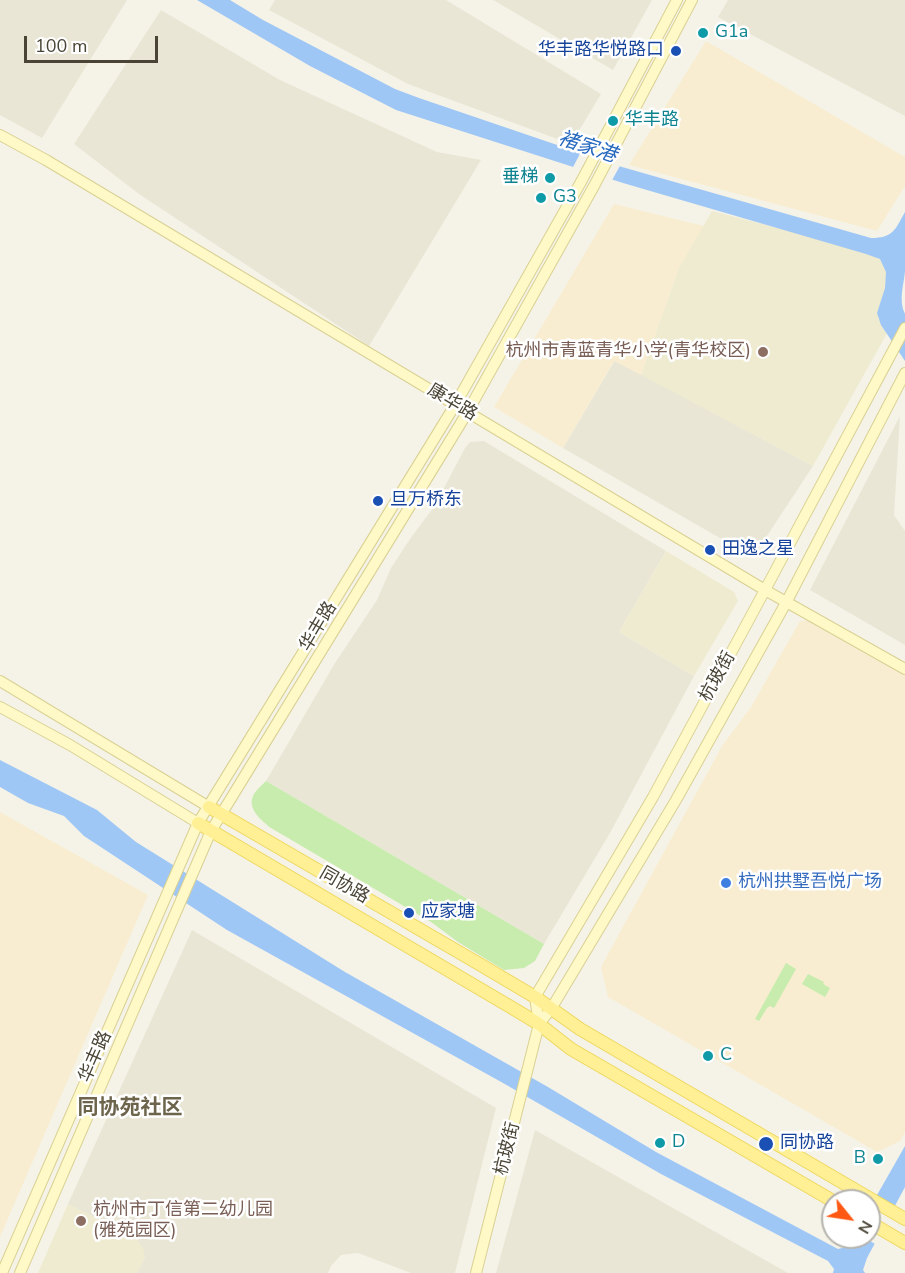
<!DOCTYPE html>
<meta charset="utf-8">
<style>
body{margin:0}
#map{position:relative;width:905px;height:1273px;overflow:hidden;background:#f5f3e7;font-family:"Nunito Sans",sans-serif}
canvas{display:block}
.north{position:absolute;left:821px;top:1189px;width:60px;height:60px;box-sizing:border-box;background:#fff;border:2px solid #b6b4ae;border-radius:50%;rotate:120deg;font-size:16px;font-weight:700;line-height:24px;text-align:center;color:#494435}
.north::after{content:'';display:block;margin:auto;width:21px;height:27px;background:#ff5814;clip-path:polygon(50% 0,100% 100%,50% 72%,0 100%)}
.scale{position:absolute;left:24px;top:36px;width:134px;height:27px;box-sizing:border-box;border:3px solid #494435;border-top:0;padding-left:8px;font-size:18px;line-height:21px;white-space:nowrap;color:#494435;-webkit-text-stroke:4px #fff;paint-order:stroke}
</style>
<div id="map">
<canvas width="905" height="1273"></canvas>
<div class="north">N</div>
<div class="scale">100 m</div>
</div>
<script>
const ctx = document.querySelector('canvas').getContext('2d');
ctx.lineJoin = 'round';
function fillPath(path, color) {
  ctx.fillStyle = color;
  ctx.fill(path, 'evenodd');
}
function trace(path, color, width, dash) {
  ctx.strokeStyle = color;
  ctx.lineWidth = width;
  ctx.lineCap = dash ? 'butt' : 'round';
  ctx.setLineDash(dash || []);
  ctx.stroke(path);
}
function drawText(font, color, halo, rows, align = 'center') {
  ctx.font = font + ' "Nunito Sans","Noto Sans SC",sans-serif';
  ctx.lineWidth = 5;
  ctx.setLineDash([]);
  ctx.textBaseline = 'middle';
  ctx.strokeStyle = halo;
  ctx.fillStyle = color;
  for (const [text, x, y, turn = 0] of rows) {
    ctx.save();
    ctx.translate(x, y);
    ctx.rotate((+turn || 0) * Math.PI / 180);
    ctx.textAlign = isNaN(turn) ? turn : align;
    if (halo) ctx.strokeText(text, 0, 0);
    ctx.fillText(text, 0, 0);
    ctx.restore();
  }
}
const residential = new Path2D(`
 M 0,0 L 127,0 L 42,138 L 0,115 Z
 M 275,0 L 446,0 L 601,94 L 571,144 L 408,84 L 269,10 Z
 M 493,0 L 652,0 L 613,70 Z
 M 728,0 L 905,0 L 905,116 L 718,17 Z
 M 161,10 L 280,80 L 437,152 L 481,160 L 369,346 L 139,194 L 74,144 Z
 M 615,360 L 813,466 L 753,557 L 563,448 Z
 M 900,416 L 894,515 L 905,531 L 905,645 L 810,590 Z
 M 484,441 L 666,551 L 619,632 L 694,676 L 610,833 L 544,944 L 266,781 L 335,663 L 377,600 L 391,568 L 412,536 L 434,507 L 465,448 L 470,442 Z
 M 192,930 L 496,1108 L 455,1273 L 411,1273 L 358,1253 L 341,1255 L 331,1266 L 328,1273 L 137,1273 L 145,1257 L 136,1239 L 68,1204 Z
 M 535,1130 L 788,1273 L 496,1273 Z`);
const commercial = new Path2D(`
 M 706,41 L 905,157 L 905,186 L 877,231 L 629,165 Z
 M 614,204 L 704,226 L 679,268 L 641,375 L 614,361 L 563,448 L 494,407 Z
 M 811,620 L 905,674 L 905,1132 L 900,1141 L 877,1152 L 608,997 L 601,967 L 722,746 L 751,707 L 800,621 Z
 M 0,812 L 148,895 L 0,1237 Z`);
const education = new Path2D(`
 M 712,211 L 879,254 L 889,269 L 890,328 L 813,466 L 641,375 L 679,268 Z
 M 666,551 L 734,592 L 738,601 L 694,676 L 619,632 Z
 M 68,1204 L 136,1239 L 143,1248 L 145,1257 L 137,1273 L 38,1273 Z`);
const green = new Path2D(`
 M 266,781 L 544,944 L 535,961 L 524,968 L 504,970 L 458,942 L 431,922 L 271,828 C 262,821 247,809 253,796 C 255,791 261,786 266,781 Z
 M 786,963 L 796,969 L 774,1008 L 770,1006 L 767,1008 L 759,1021 L 755,1019 Z
 M 808,974 L 824,982 L 823,984 L 830,988 L 825,997 L 802,984 Z`);
const water = new Path2D(`
 M 197,0 L 230,0 L 263,20 L 395,89 L 419,98 L 622,167 L 871,238 C 893,238 895,230 905,212 C 905,232 905,252 905,271 C 904,285 898,300 905,314 L 905,361 L 881,325 L 877,313 L 885,288 L 886,272 L 880,259 L 866,254 L 623,183 L 396,110 L 310,66 Z
 M 0,760 L 97,810 L 136,842 L 345,972 L 548,1087 L 656,1152 L 838,1249 L 849,1246 L 854,1237 L 869,1237 L 869,1209 L 905,1146 L 905,1187 L 867,1258 L 863,1270 L 865,1273 L 833,1273 L 834,1269 L 828,1261 L 661,1174 L 503,1083 L 227,930 L 84,836 L 64,816 L 28,803 L 0,787 Z`);
const pier = new Path2D(`
 M 582,150 L 621,164 L 611,182 L 572,169 Z
 M 874,1194 L 897,1207 L 877,1245 L 863,1237 L 869,1237 L 869,1203 Z`);
const secondary = new Path2D(`
 M 0,135 L 46,160 L 765,590 L 905,669
 M 0,681 L 209,807
 M 0,707 L 70,745 L 198,823
 M 539,1024 L 551,1009 L 676,800 L 787,601 L 905,373
 M 2,1273 L 198,823 L 455,405 L 582,180 L 677,0
 M 20,1273 L 211,831 L 467,413 L 594,186 L 692,0
 M 476,1273 L 539,1024 L 535,997 L 653,797 L 765,590 L 905,328`);
const primary = new Path2D(`
 M 209,807 L 481,965 L 535,997 L 580,1029 L 905,1219
 M 198,823 L 509,1006 L 539,1024 L 571,1049 L 833,1201
 M 869,1222 L 905,1243`);
const markers = [
 [703,33,6,"#0f9aa8"],
 [676,51,6,"#1a4fb4"],
 [613,121,6,"#0f9aa8"],
 [550,178,6,"#0f9aa8"],
 [541,198,6,"#0f9aa8"],
 [763,352,6,"#8d6e63"],
 [378,501,6,"#1a4fb4"],
 [710,550,6,"#1a4fb4"],
 [726,883,6,"#3f7fe0"],
 [409,913,6,"#1a4fb4"],
 [708,1056,6,"#0f9aa8"],
 [660,1143,6,"#0f9aa8"],
 [766,1144,8,"#1a4fb4"],
 [878,1159,6,"#0f9aa8"],
 [81,1221,6,"#8d6e63"]
];
const cultureNames = [
 ["G1a",715,33],
 ["华丰路",625,121],
 ["垂梯",538,178,"right"],
 ["G3",553,198],
 ["C",720,1056],
 ["D",672,1143],
 ["B",866,1159,"right"]
];
const transitNames = [
 ["华丰路华悦路口",664,51,"right"],
 ["旦万桥东",390,501],
 ["田逸之星",722,550],
 ["应家塘",421,913],
 ["同协路",780,1144]
];
const educationNames = [
 ["杭州市青蓝青华小学(青华校区)",751,352],
 ["杭州市丁信第二幼儿园",93,1211,"left"],
 ["(雅苑园区)",93,1232,"left"]
];
const streetNames = [
 ["康华路",452,403,31],
 ["华丰路",319,627,-59],
 ["杭玻街",718,677,-61],
 ["同协路",344,886,30],
 ["华丰路",96,1057,-66],
 ["杭玻街",508,1149,-76]
];
const shopNames = [
 ["杭州拱墅吾悦广场",738,883]
];
const waterNames = [
 ["褚家港",587,148,18]
];
const quarterNames = [
 ["同协苑社区",130,1109]
];
fillPath(residential, '#e9e6d5');
fillPath(commercial, '#f8edd1');
fillPath(education, '#efebd0');
fillPath(green, '#c7ecad');
fillPath(water, '#9fc7f6');
fillPath(pier, '#f5f3e7');
trace(secondary, '#d9d093', 12);
trace(primary, '#eed65d', 14);
trace(secondary, '#fff9c7', 10);
trace(primary, '#fff096', 12);
for (const [x, y, r, color] of markers) {
  const dot = new Path2D();
  dot.arc(x, y, r, 0, 2 * Math.PI);
  ctx.fillStyle = color;
  ctx.fill(dot);
  trace(dot, '#fff', 2);
}
drawText('18px', '#0d838f', '#fff', cultureNames, 'left');
drawText('18px', '#164399', '#fff', transitNames, 'left');
drawText('18px', '#785e54', '#fff', educationNames, 'right');
drawText('18px', '#494435', '#fff', streetNames);
drawText('18px', '#366cbe', '#fff', shopNames, 'left');
drawText('italic 20px', '#2568be', '#fff', waterNames);
drawText('bold 21px', '#6d644c', '#fff', quarterNames);
</script>
